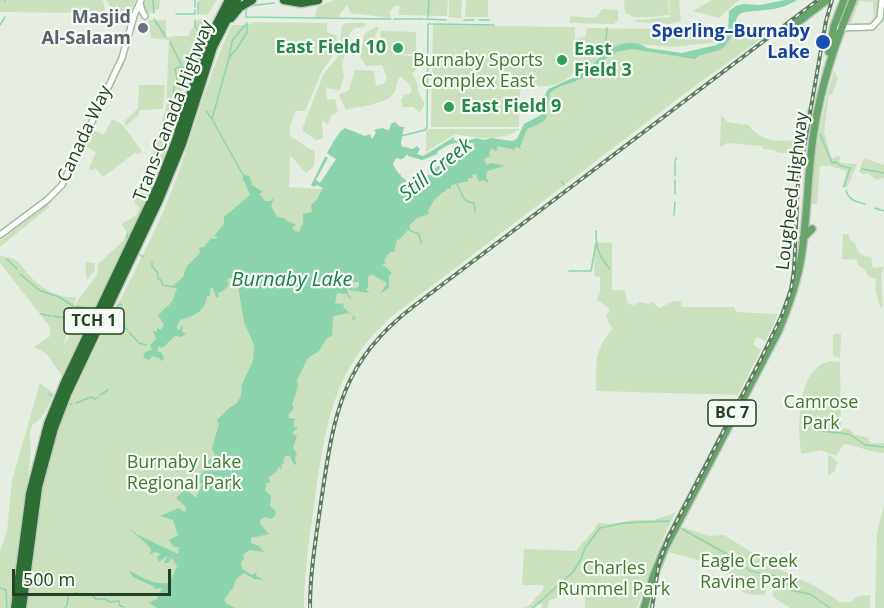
<!DOCTYPE html>
<meta charset="utf-8">
<style>
body{margin:0}
#map{position:relative;width:884px;height:608px;overflow:hidden;background:#e6eee4;font-family:"Open Sans",sans-serif}
canvas{display:block}
.scale{position:absolute;left:12px;top:569px;width:159px;height:27px;box-sizing:border-box;border:3px solid #234124;border-top:0;padding-left:8px;font-size:18px;line-height:21px;white-space:nowrap;color:#234124;-webkit-text-stroke:4px #f6faf5;paint-order:stroke}
</style>
<div id="map">
<canvas width="884" height="608"></canvas>
<div class="scale">500 m</div>
</div>
<script>
const ctx = document.querySelector('canvas').getContext('2d');
ctx.lineJoin = 'round';
function fillPath(path, color) {
  ctx.fillStyle = color;
  ctx.fill(path, 'evenodd');
}
function trace(path, color, width, dash) {
  ctx.strokeStyle = color;
  ctx.lineWidth = width;
  ctx.lineCap = dash ? 'butt' : 'round';
  ctx.setLineDash(dash || []);
  ctx.stroke(path);
}
function drawText(font, color, halo, rows, align = 'center') {
  ctx.font = font + ' "Open Sans",sans-serif';
  ctx.lineWidth = 4.5;
  ctx.setLineDash([]);
  ctx.textBaseline = 'middle';
  ctx.strokeStyle = halo;
  ctx.fillStyle = color;
  for (const [text, x, y, turn = 0] of rows) {
    ctx.save();
    ctx.translate(x, y);
    ctx.rotate((+turn || 0) * Math.PI / 180);
    ctx.textAlign = isNaN(turn) ? turn : align;
    if (halo) ctx.strokeText(text, 0, 0);
    ctx.fillText(text, 0, 0);
    ctx.restore();
  }
}
const green = new Path2D(`
 M 0,0 L 103,0 L 105,11 L 90,13 L 0,12 Z
 M 107,0 L 136,0 L 129,13 L 113,12 Z
 M 145,0 L 160,0 L 159,9 L 155,10 L 153,13 L 145,13 L 143,8 Z
 M 199,0 L 217,0 L 207,15 L 199,14 Z
 M 334,0 L 448,0 L 447,16 L 398,15 L 400,6 L 394,6 L 389,13 L 391,18 L 351,13 L 347,5 L 338,17 L 315,18 L 317,7 Z
 M 449,0 L 462,0 L 461,18 L 449,17 Z
 M 466,0 L 488,0 L 488,17 L 465,17 Z
 M 624,0 L 668,0 L 669,15 C 656,16 634,21 625,12 Z
 M 669,0 L 679,0 L 681,21 L 670,24 L 635,22 L 636,20 L 670,17 Z
 M 712,0 L 739,0 L 719,18 L 693,11 Z
 M 856,0 L 880,0 L 880,13 L 874,24 L 873,2 L 860,1 L 850,25 L 847,21 Z
 M 602,9 L 618,10 L 618,20 L 614,24 L 569,23 L 571,16 L 596,18 Z
 M 206,18 L 182,89 L 165,153 L 155,181 L 63,378 L 47,354 L 34,347 L 50,336 L 50,327 L 0,263 L 0,256 C 5,257 10,257 14,259 C 22,264 24,270 30,276 C 41,289 60,299 76,297 L 64,345 L 69,337 L 77,301 L 97,275 L 98,264 L 123,241 L 127,233 L 122,224 L 136,215 L 139,208 L 131,198 L 150,182 L 153,170 L 153,151 L 166,108 L 169,40 L 151,38 L 151,33 L 148,31 L 148,20 L 166,20 L 166,38 L 172,36 L 188,36 L 197,20 Z
 M 254,22 L 327,23 L 327,32 L 337,36 L 335,53 L 322,71 L 305,111 L 296,111 L 290,126 L 290,136 L 315,152 L 314,166 L 306,173 L 290,155 L 289,187 L 321,189 L 321,186 L 373,140 L 377,128 L 387,130 L 395,124 L 401,126 L 400,141 L 401,147 L 406,146 L 412,150 L 417,147 L 418,154 L 423,158 L 454,140 L 458,141 L 463,139 L 467,140 L 449,144 L 425,160 L 409,156 L 408,154 L 401,160 L 397,158 L 394,161 L 394,166 L 398,174 L 401,173 L 401,177 L 405,178 L 406,182 L 418,179 L 426,182 L 427,175 L 432,175 L 449,159 L 466,156 L 475,147 L 519,145 L 526,129 L 541,121 L 550,92 L 581,78 L 599,62 L 620,48 L 635,48 L 690,57 L 722,47 L 735,29 L 773,30 L 684,94 L 392,316 C 333,369 326,423 315,498 C 310,535 304,571 304,608 L 27,608 C 34,553 38,485 57,434 C 86,357 130,287 163,212 C 190,151 203,85 232,25 L 247,25 Z
 M 346,23 L 366,23 L 364,27 L 355,28 L 350,33 L 342,66 L 344,76 L 340,90 L 326,88 L 327,100 L 335,99 L 338,112 L 332,115 L 327,125 L 322,119 L 323,138 L 316,140 L 303,131 L 303,127 L 323,75 L 338,56 L 342,26 Z
 M 433,25 L 575,27 L 575,42 L 576,39 L 585,37 L 587,28 L 728,30 L 719,42 L 672,47 L 624,43 L 609,50 L 574,78 L 576,73 L 575,51 L 575,72 C 554,93 541,82 520,90 L 519,127 L 431,127 Z
 M 377,26 L 379,28 L 375,36 L 376,54 L 380,54 L 381,31 L 416,32 L 416,54 L 389,54 L 427,57 L 427,62 L 418,67 L 412,74 C 420,83 415,92 425,103 L 420,113 L 413,107 L 403,107 L 401,101 L 404,94 L 409,95 L 412,90 L 408,83 L 400,76 C 396,82 397,89 393,94 C 384,105 360,106 346,110 L 339,95 L 349,90 L 355,70 L 374,71 L 376,86 L 385,83 L 387,77 L 382,65 L 366,66 L 360,57 L 364,34 Z
 M 834,70 L 838,78 L 832,94 L 829,95 L 824,132 L 832,159 L 838,156 L 841,157 L 839,161 L 841,163 L 857,164 L 847,187 L 842,187 L 847,171 L 830,166 L 820,166 L 817,204 L 810,204 C 814,157 821,115 834,70 Z
 M 139,85 L 165,85 L 163,109 L 140,110 L 138,116 L 126,126 L 124,122 L 138,108 Z
 M 810,104 L 801,161 L 794,166 L 793,154 L 776,152 L 775,150 L 763,149 L 763,146 L 728,143 L 720,147 L 721,115 L 728,122 L 748,125 C 761,141 778,143 798,139 L 805,113 Z
 M 112,119 L 122,124 L 142,151 L 138,154 L 135,153 L 103,177 L 95,168 L 91,171 L 89,168 L 96,152 L 84,146 L 91,129 L 104,135 Z
 M 429,129 L 520,129 C 501,142 477,138 455,134 L 426,152 L 426,131 Z
 M 864,158 L 884,165 L 884,178 L 876,180 L 867,173 L 865,175 L 859,172 Z
 M 48,204 L 49,207 L 0,247 L 0,241 Z
 M 843,234 L 849,234 L 850,240 L 855,243 C 858,252 860,256 871,257 L 873,268 L 884,267 L 881,275 L 883,307 L 880,307 L 875,288 L 876,279 L 869,277 L 863,268 L 858,265 L 857,260 L 842,259 Z
 M 595,242 L 612,243 L 612,290 L 625,290 L 627,303 L 634,305 L 640,302 L 649,304 L 653,302 L 659,308 L 674,301 L 681,301 L 682,307 L 734,307 L 736,312 L 778,314 L 766,341 L 757,337 L 753,344 L 761,350 L 738,395 L 596,391 C 596,362 594,352 612,329 L 606,316 L 609,312 L 609,308 L 597,300 L 600,292 L 600,277 L 594,276 Z
 M 85,262 L 95,263 L 95,270 L 87,280 Z
 M 833,334 L 841,334 L 840,358 L 833,356 Z
 M 831,361 L 840,362 L 841,428 L 849,429 L 855,435 L 867,437 L 871,443 L 884,443 L 884,453 C 869,452 859,446 844,444 L 836,456 L 821,450 L 802,454 L 801,453 C 798,427 796,367 831,361 Z
 M 40,383 L 54,394 C 48,405 44,419 32,425 L 30,434 L 31,454 L 12,608 L 0,608 L 0,550 L 7,532 L 12,480 Z
 M 828,454 L 838,462 L 834,472 L 828,475 Z
 M 884,505 L 884,608 L 875,608 L 877,533 Z
 M 675,513 L 656,554 L 637,608 L 585,608 L 585,596 C 568,593 564,594 549,601 L 548,608 L 542,608 L 542,604 L 539,604 L 534,608 L 523,608 L 530,605 L 544,588 L 543,585 L 522,585 L 524,549 L 577,551 C 579,544 593,535 598,523 L 610,524 L 635,520 L 653,520 Z
 M 682,527 L 709,536 L 724,535 L 775,567 L 815,586 L 840,602 L 850,602 L 859,596 L 870,595 L 870,608 L 790,608 L 775,598 L 773,595 L 774,580 L 768,578 L 765,595 C 762,594 758,595 755,595 C 739,595 732,580 726,568 L 669,552 Z`);
const water = new Path2D(`
 M 785,0 L 797,0 C 779,12 761,9 741,13 L 737,17 L 734,28 L 735,30 C 731,36 727,47 719,50 C 710,54 702,52 695,59 L 632,49 L 616,52 L 614,55 C 601,58 593,71 582,78 C 572,84 559,85 550,93 L 546,119 L 539,124 L 527,129 L 520,147 L 522,150 L 517,147 L 515,147 L 515,150 L 498,146 L 496,152 L 492,148 L 489,153 L 490,156 L 484,159 L 487,165 L 492,163 L 505,166 L 487,171 L 486,177 L 489,183 L 483,180 L 479,182 L 476,174 L 472,175 L 473,178 L 468,178 L 468,181 L 451,185 L 451,189 L 449,188 L 445,190 L 446,192 L 443,192 L 435,199 L 428,210 L 429,214 L 417,218 L 409,226 L 412,232 L 408,230 L 400,239 L 397,240 L 394,252 L 390,252 L 384,261 L 387,263 L 382,264 L 392,273 L 389,276 L 389,288 L 380,294 L 387,283 L 371,274 L 368,277 L 368,287 L 366,290 L 370,293 L 349,290 L 348,287 L 356,289 L 359,285 L 359,282 L 351,282 L 352,286 L 347,286 L 348,294 L 352,299 L 349,298 L 347,294 L 337,293 L 335,303 L 342,304 L 343,302 L 344,308 L 356,318 L 352,321 L 353,316 L 349,313 L 333,316 L 332,336 L 327,338 L 319,351 L 308,358 L 297,380 L 298,386 L 292,405 L 294,408 L 289,414 L 289,418 L 296,419 L 294,421 L 294,428 L 297,426 L 297,428 L 292,433 L 297,436 L 293,448 L 297,454 L 295,458 L 296,464 L 294,465 L 290,456 L 285,456 L 283,461 L 285,464 L 282,463 L 281,471 L 279,466 L 277,471 L 269,477 L 270,483 L 267,483 L 265,490 L 271,496 L 270,506 L 275,510 L 276,515 L 271,519 L 265,517 L 260,520 L 260,524 L 269,534 L 251,538 L 251,543 L 259,546 L 264,552 L 249,550 L 243,555 L 244,559 L 241,562 L 242,569 L 252,575 L 257,572 L 256,576 L 264,580 L 254,579 L 244,573 C 237,578 235,579 233,589 L 231,590 L 224,600 L 227,604 L 235,608 L 157,608 L 149,603 L 157,599 L 162,588 L 155,589 L 153,586 L 133,577 L 129,571 C 142,577 153,585 169,583 L 177,567 L 172,558 L 168,563 L 164,563 L 168,555 L 159,562 L 157,557 L 161,554 L 155,552 L 150,555 L 151,549 C 145,540 136,537 129,528 L 136,534 L 178,554 L 179,547 L 174,547 L 169,540 L 178,535 L 173,520 L 160,516 L 179,508 L 185,513 L 186,507 L 176,498 L 189,486 L 188,491 L 196,498 L 202,484 L 195,482 L 203,472 L 203,464 L 215,456 L 212,448 L 219,424 L 217,420 L 229,408 L 237,403 L 241,396 L 242,384 L 253,361 L 254,345 L 244,322 L 238,286 L 245,281 L 242,276 L 227,279 L 229,285 L 223,291 L 218,293 L 219,298 L 216,297 L 213,288 L 210,288 L 210,296 L 207,296 C 205,312 194,316 180,320 L 177,326 L 178,331 L 183,325 L 182,332 L 186,333 L 182,337 L 175,336 L 162,348 L 159,346 L 157,351 L 162,353 L 164,359 L 161,361 L 159,358 L 152,356 L 149,360 L 143,358 L 145,352 L 152,350 L 150,345 L 156,339 L 153,331 L 157,332 L 157,328 L 161,330 L 164,325 L 158,315 L 172,302 L 177,288 L 172,287 L 183,277 L 187,266 L 200,253 L 199,248 L 204,247 L 211,238 L 216,239 L 217,237 L 214,236 L 224,224 L 224,217 L 250,195 L 244,181 L 242,179 L 244,174 L 250,177 L 252,185 L 263,192 L 259,194 L 265,201 L 270,201 L 274,198 L 271,206 L 277,217 L 284,218 L 287,221 L 296,225 L 292,227 L 295,231 L 299,232 L 303,223 L 303,214 L 312,212 L 311,205 L 316,201 L 323,188 L 317,185 L 314,187 L 311,185 C 318,173 335,132 345,128 L 365,136 L 370,134 L 372,139 L 376,133 L 374,130 L 383,128 L 389,131 L 391,124 L 395,122 L 400,127 L 404,127 L 401,143 L 402,147 L 413,149 L 417,146 L 420,149 L 417,154 L 423,156 L 454,137 L 454,140 L 456,141 L 460,138 L 470,140 L 476,138 L 484,140 L 491,138 L 512,141 L 517,139 L 524,124 L 541,115 L 543,99 L 548,89 L 579,75 L 604,54 L 605,49 L 607,51 C 619,43 634,39 647,48 L 682,53 L 716,45 L 725,39 L 728,34 L 729,11 L 736,6 L 743,4 L 760,5 ZM 459,142 L 473,143 L 474,146 C 468,157 457,155 446,160 L 444,159 L 440,165 L 431,171 L 431,176 L 427,175 L 426,182 L 418,178 L 416,181 L 414,179 L 409,182 C 401,178 397,172 393,164 L 396,158 L 402,159 L 408,154 L 408,156 L 422,160 L 437,154 L 438,151 L 448,145 Z`);
const pier = new Path2D(`
 M 325,152 L 336,159 L 320,183 L 316,180 L 328,158 L 324,155 Z`);
const stream = new Path2D(`
 M 153,0 L 154,13
 M 5,1 L 5,0
 M 198,2 L 198,14
 M 274,3 L 249,6 L 246,10 L 246,17 L 391,19
 M 195,7 L 195,0
 M 176,14 L 195,14 L 195,10
 M 428,17 L 429,0
 M 154,19 L 166,37
 M 394,19 L 423,19
 M 425,19 L 446,20
 M 464,20 L 474,20
 M 479,20 L 489,20
 M 433,24 L 494,25
 M 0,25 L 5,17
 M 735,30 L 763,30 L 767,32
 M 170,42 L 183,68
 M 605,49 L 607,28
 M 229,58 L 232,41 L 246,24
 M 185,71 L 199,33 L 195,26 L 195,20
 M 185,72 L 189,85
 M 169,106 L 173,101 L 174,88 L 177,79 L 175,69 L 178,67 L 184,68
 M 206,111 L 212,119 L 243,175
 M 212,119 L 229,58 L 238,47 L 247,32 L 247,23
 M 820,134 L 832,163 L 836,162 L 841,166 L 850,168 L 844,187
 M 401,136 L 425,130 L 427,127 L 428,24 L 431,24
 M 675,161 L 676,158
 M 862,169 L 884,173
 M 675,175 L 675,163
 M 561,181 L 564,185
 M 456,183 C 463,191 460,202 474,203 L 475,212
 M 846,190 C 848,200 857,202 865,204
 M 675,194 L 675,180
 M 875,208 L 884,211
 M 674,215 L 675,202
 M 411,231 L 419,234 L 421,243
 M 596,231 C 596,250 599,256 610,269
 M 127,234 L 128,241
 M 140,255 L 143,257
 M 7,259 L 17,269
 M 152,262 L 152,266 L 158,273 L 158,279 L 161,280 L 163,285 L 175,287
 M 569,271 L 591,271 L 596,243
 M 20,274 L 39,290 L 59,297 L 73,306 L 87,308
 M 41,314 L 50,316
 M 53,316 C 65,319 78,318 87,308 L 91,309
 M 109,317 L 112,317 L 118,305 L 121,304 L 122,306 L 116,318
 M 122,324 L 127,330
 M 129,332 L 139,343 L 146,345
 M 49,394 L 52,396
 M 100,395 L 108,390
 M 76,403 L 91,397 L 95,399 L 98,397
 M 70,404 L 72,404
 M 804,425 L 812,426 L 820,431 L 849,434 L 865,445 L 884,447
 M 682,529 L 727,554 L 750,571 L 776,576 L 787,584 L 790,590 L 810,594 L 830,608
 M 0,588 L 6,590 L 7,608
 M 64,608 L 67,606 L 68,596 L 76,593 L 83,595 L 92,595 L 96,599 L 105,599 L 110,602 L 119,601 L 120,606 L 124,607
 M 533,608 L 573,572 L 581,559 L 585,548 L 600,528 L 624,523 L 669,521`);
const secondary = new Path2D(`
 M 140,3 L 142,11 L 145,16
 M 133,18 L 141,0
 M 837,28 L 872,27 L 880,18 L 882,0
 M 0,235 L 47,200 L 62,185 L 122,58 L 134,16`);
const primary = new Path2D(`
 M 788,32 L 789,29 L 827,0
 M 829,52 L 834,26 L 844,0
 M 803,238 L 812,229
 M 644,608 L 653,577 L 664,550 L 778,332 C 788,308 797,284 801,258 C 808,216 807,173 814,131 C 821,86 835,42 853,0`);
const highway = new Path2D(`
 M 284,0 L 301,3 L 318,0
 M 231,18 L 240,7 L 252,0
 M 15,608 L 30,494 L 48,424 L 65,382 L 159,184 L 175,143 L 207,43 L 229,0
 M 22,608 L 38,487 L 54,428 L 67,394 L 159,200 L 182,144 L 213,47 L 237,0`);
const rail = new Path2D(`
 M 310,608 C 310,572 316,538 321,502 C 334,415 340,363 414,306 L 818,0
 M 652,608 L 659,563 L 668,538 L 760,361 L 782,315 L 791,290 L 794,270 L 798,182 L 826,21 L 832,0`);
const markers = [
 [143,28,6,"#6b7280"],
 [823,42,8,"#1a4fb4"],
 [398,48,6,"#2e9e5b"],
 [562,60,6,"#2e9e5b"],
 [449,107,6,"#2e9e5b"]
];
const shields = [
 [94,321,60],
 [732,413,48]
];
const shieldNames = [
 ["TCH 1",94,321],
 ["BC 7",732,413]
];
const worshipNames = [
 ["Masjid",131,18],
 ["Al-Salaam",131,39]
];
const transitNames = [
 ["Sperling–Burnaby",810,32],
 ["Lake",810,53]
];
const leisureNames = [
 ["East Field 10",386,48,"right"],
 ["East",574,50],
 ["Field 3",574,71],
 ["East Field 9",461,107]
];
const parkNames = [
 ["Burnaby Sports",478,61],
 ["Complex East",478,82],
 ["Camrose",821,403],
 ["Park",821,424],
 ["Burnaby Lake",184,463],
 ["Regional Park",184,484],
 ["Eagle Creek",749,562],
 ["Ravine Park",749,583],
 ["Charles",614,569],
 ["Rummel Park",614,590]
];
const streetNames = [
 ["Trans-Canada Highway",174,111,-69],
 ["Canada Way",85,134,-65],
 ["Lougheed Highway",793,191,-83]
];
const waterNames = [
 ["Still Creek",436,170,-39],
 ["Burnaby Lake",292,280]
];
fillPath(green, '#cbe0bd');
fillPath(water, '#8bd4ae');
fillPath(pier, '#e6eee4');
trace(stream, '#8bd4ae', 1.5);
trace(secondary, '#a3baa2', 8);
trace(primary, '#c1cac2', 10);
trace(highway, '#c1cac2', 11);
trace(secondary, '#fff', 5);
trace(primary, '#68a56b', 7);
trace(highway, '#2d6e35', 8);
trace(rail, '#5e7c5f', 4);
trace(rail, '#f6faf5', 1.5, [4.5]);
for (const [x, y, r, color] of markers) {
  const dot = new Path2D();
  dot.arc(x, y, r, 0, 2 * Math.PI);
  ctx.fillStyle = color;
  ctx.fill(dot);
  trace(dot, '#f6faf5', 2);
}
for (const [x, y, w] of shields) {
  const box = new Path2D();
  box.roundRect(x - w / 2, y - 13, w, 26, 4.5);
  ctx.fillStyle = '#f6faf5';
  ctx.fill(box);
  trace(box, '#234124', 1.5);
}
drawText('bold 16px', '#234124', null, shieldNames);
drawText('bold 18px', '#5b616d', '#f6faf5', worshipNames, 'right');
drawText('bold 18px', '#164399', '#f6faf5', transitNames, 'right');
drawText('bold 18px', '#27864d', '#f6faf5', leisureNames, 'left');
drawText('18px', '#42792b', '#f6faf5', parkNames);
drawText('18px', '#234124', '#f6faf5', streetNames);
drawText('italic 20px', '#1a804b', '#f6faf5', waterNames);
</script>
